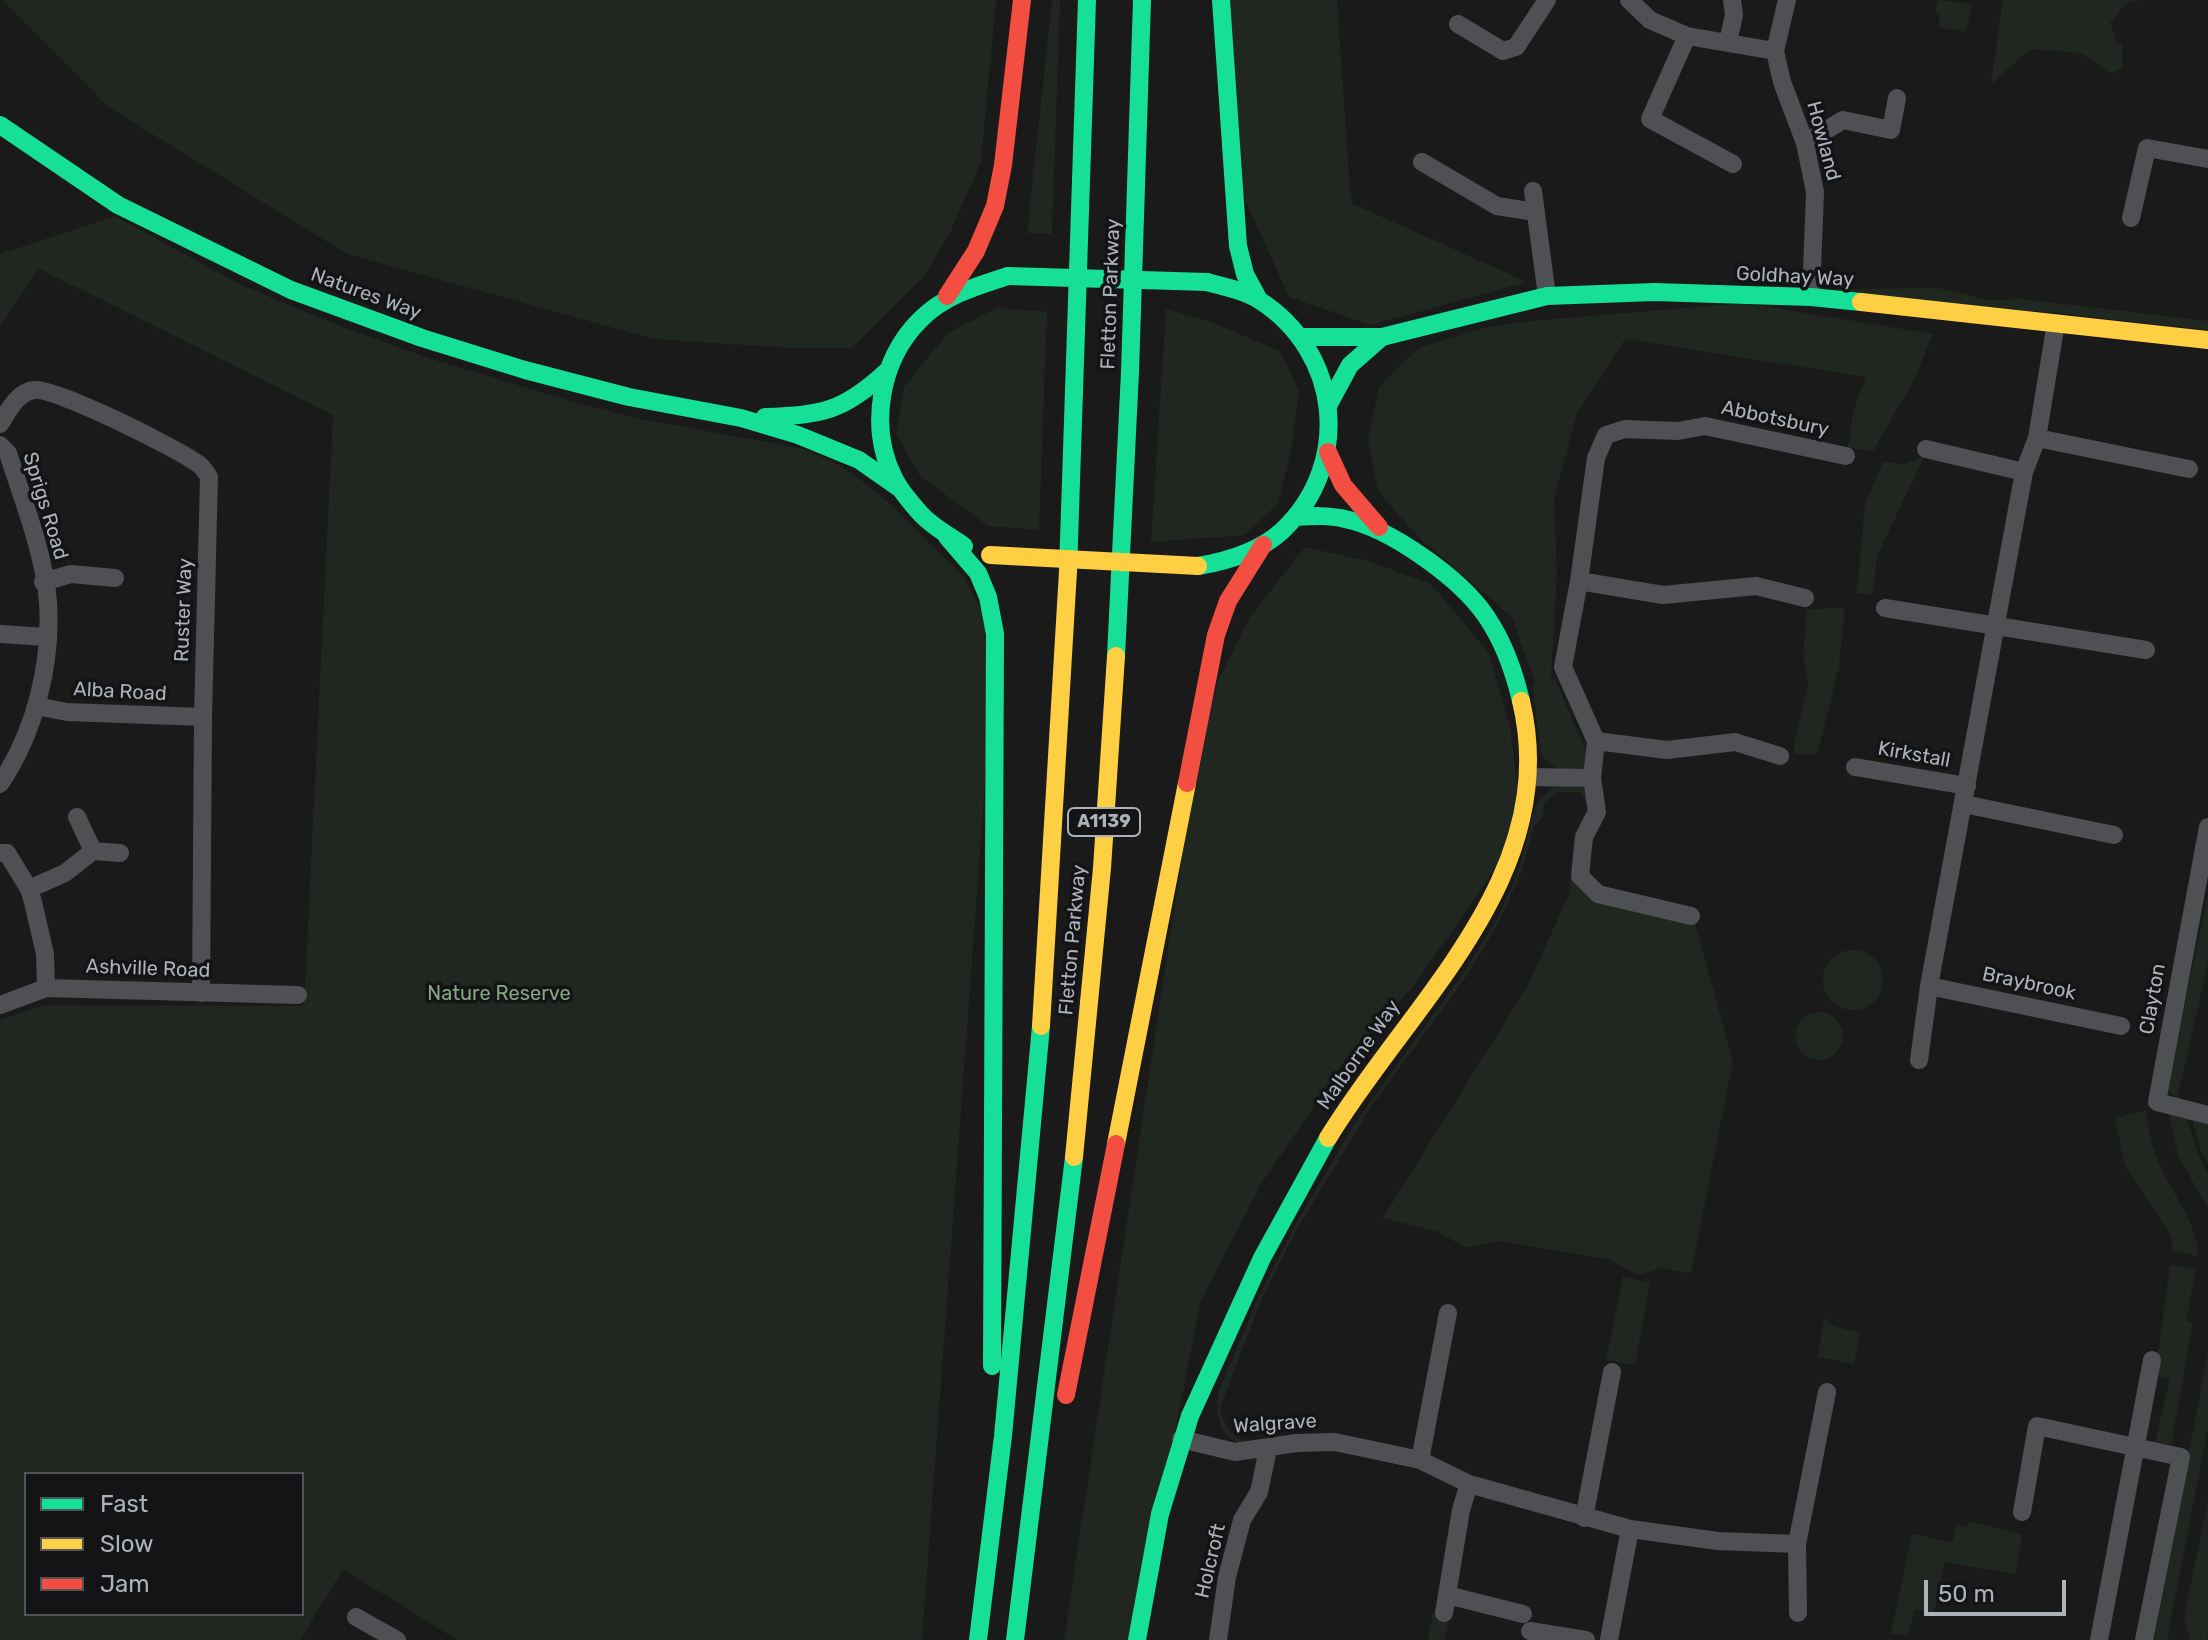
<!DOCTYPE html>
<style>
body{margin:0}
#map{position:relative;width:2208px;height:1640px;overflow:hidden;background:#1a1a1a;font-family:Rubik,sans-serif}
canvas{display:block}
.legend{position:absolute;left:24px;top:1472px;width:280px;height:144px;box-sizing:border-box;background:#141416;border:2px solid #505358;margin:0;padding:10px 14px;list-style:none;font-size:24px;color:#abb2ba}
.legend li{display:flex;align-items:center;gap:16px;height:40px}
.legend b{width:40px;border:2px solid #505358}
.scale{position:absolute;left:1924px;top:1580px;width:142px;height:36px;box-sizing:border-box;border:4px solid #abb2ba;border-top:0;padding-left:10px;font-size:24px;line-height:28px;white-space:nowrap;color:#abb2ba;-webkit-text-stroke:6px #141416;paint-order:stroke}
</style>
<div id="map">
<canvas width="2208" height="1640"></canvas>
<ul class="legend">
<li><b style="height:10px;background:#16e098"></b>Fast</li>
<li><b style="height:10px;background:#ffcf43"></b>Slow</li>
<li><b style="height:10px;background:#f24e42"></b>Jam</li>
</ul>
<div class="scale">50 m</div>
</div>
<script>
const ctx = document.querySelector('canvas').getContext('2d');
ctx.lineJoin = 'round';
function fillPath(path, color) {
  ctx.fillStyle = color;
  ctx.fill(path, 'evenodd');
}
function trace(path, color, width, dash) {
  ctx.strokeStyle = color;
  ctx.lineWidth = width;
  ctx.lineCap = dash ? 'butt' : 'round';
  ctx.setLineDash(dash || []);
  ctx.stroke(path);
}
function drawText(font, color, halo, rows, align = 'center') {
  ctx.font = font + ' Rubik,sans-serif';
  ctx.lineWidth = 7;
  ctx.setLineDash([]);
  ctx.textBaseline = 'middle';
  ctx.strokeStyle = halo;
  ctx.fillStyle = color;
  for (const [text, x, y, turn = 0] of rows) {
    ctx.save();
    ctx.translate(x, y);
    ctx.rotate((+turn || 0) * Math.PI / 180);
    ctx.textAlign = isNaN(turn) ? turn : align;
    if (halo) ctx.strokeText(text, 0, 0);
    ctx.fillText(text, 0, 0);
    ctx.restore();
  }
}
const green = new Path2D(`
 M 2,0 L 996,0 L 981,162 L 948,237 L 923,277 L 852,348 L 791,348 L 654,339 L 347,254 L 107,106 Z
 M 1052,0 L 1060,0 L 1052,234 L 1027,233 Z
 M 1229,0 L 1337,0 L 1351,203 L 1527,282 L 1371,325 L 1289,297 L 1240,189 Z
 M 1938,0 L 1972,4 L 1966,32 L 1938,27 L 1940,14 L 1935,13 Z
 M 2003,0 L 2138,0 L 2126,3 L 2110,23 L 2116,37 L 2115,42 L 2122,45 L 2122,69 L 2111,73 L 2082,53 L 2030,49 L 1991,84 Z
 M 115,216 L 241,285 L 340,326 L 431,359 L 567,400 L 641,419 L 804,449 L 839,465 L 875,490 L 963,576 L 983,614 L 992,689 L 922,1640 L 457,1640 L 343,1569 L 300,1640 L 0,1640 L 0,1020 L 45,1005 L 304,1006 L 333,415 L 38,268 L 0,327 L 0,254 ZM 26,1474 L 302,1474 L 302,1614 L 26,1614 Z
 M 1836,282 L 1850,289 L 1938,288 L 1989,300 L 2021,299 L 2208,321 L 2208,330 L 2056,313 L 1848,297 L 1831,286 Z
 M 1745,303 L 1933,334 L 1912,384 L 1873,451 L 1848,448 L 1853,412 L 1866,377 L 1625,339 L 1577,413 L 1554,498 L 1557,573 L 1551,678 L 1555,680 L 1589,758 C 1581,783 1553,770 1541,754 L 1532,684 L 1535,682 L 1512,617 L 1417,536 L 1378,491 L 1368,440 L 1379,387 L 1419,348 L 1483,328 L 1529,321 Z
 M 997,308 L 1047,312 L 1039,530 L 988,526 L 920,476 L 896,433 L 904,387 L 948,333 Z
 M 1166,309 L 1208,321 L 1280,351 L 1299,390 L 1292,446 L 1278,504 L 1244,535 L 1151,542 Z
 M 1925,455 L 1877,556 L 1873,595 L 1857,593 L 1865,504 L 1883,462 L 1906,464 Z
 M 1305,547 L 1371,562 L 1431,584 L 1489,653 L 1510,727 L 1518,793 L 1503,858 L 1412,988 L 1349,1055 L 1261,1184 L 1201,1300 L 1171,1453 L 1129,1640 L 1064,1640 L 1197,757 L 1219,679 L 1249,618 Z
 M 1845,607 L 1839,666 L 1817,755 L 1794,754 L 1794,745 L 1808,684 L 1803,656 L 1807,610 Z
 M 1557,784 L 1583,786 L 1590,809 L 1575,880 L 1695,923 L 1733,1061 L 1691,1273 L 1662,1268 L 1637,1275 L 1608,1259 L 1500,1241 L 1470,1247 L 1462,1246 L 1439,1232 L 1383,1218 L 1528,985 L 1569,894 L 1575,833 L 1588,807 L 1580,792 L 1559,792 L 1544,803 L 1543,818 L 1534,826 L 1522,870 L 1500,920 L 1468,974 L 1373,1104 L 1297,1229 L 1261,1300 L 1220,1408 C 1227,1433 1233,1442 1260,1441 C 1224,1453 1213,1420 1219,1391 L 1257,1300 L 1297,1222 L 1353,1126 L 1466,969 L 1498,918 L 1519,869 L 1536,804 Z
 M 2208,894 L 2208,961 L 2177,1100 L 2167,1089 Z
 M1823 980a30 30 0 1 1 60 0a30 30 0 1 1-60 0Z
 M1795 1036a24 24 0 1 1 48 0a24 24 0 1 1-48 0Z
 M 2146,1110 C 2148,1132 2152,1150 2162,1170 C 2176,1199 2197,1223 2198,1256 L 2172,1251 L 2171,1236 L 2125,1165 L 2115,1118 Z
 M 2169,1114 L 2187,1119 L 2197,1151 L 2208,1173 L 2208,1209 L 2178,1155 Z
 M 2191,1117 L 2208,1123 L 2208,1164 L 2201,1151 Z
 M 2170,1265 L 2196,1270 L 2186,1321 L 2193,1323 L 2171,1445 L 2155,1442 L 2170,1379 L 2155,1375 Z
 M 1623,1276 L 1650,1283 L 1635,1365 L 1606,1360 Z
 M 1824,1319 L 1833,1326 L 1860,1333 L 1854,1364 L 1818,1357 Z
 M 2208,1352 L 2208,1427 L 2167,1640 L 2154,1640 Z
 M 2208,1501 L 2208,1633 L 2207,1640 L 2190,1640 L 2184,1617 Z
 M 1968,1521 L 2022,1534 L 2016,1574 L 1945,1562 L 1934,1612 L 1915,1609 L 1908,1636 L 1891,1633 L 1912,1534 L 1952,1542 L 1957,1525 L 1967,1527 Z
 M 1433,1612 L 1449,1616 L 1444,1640 L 1428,1640 Z`);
const street = new Path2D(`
 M 1629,0 L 1650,20 L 1687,36 L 1775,51
 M 1787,0 L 1775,51 L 1782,82 L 1805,143 L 1815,192 L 1811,297
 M 1458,24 L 1503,51 L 1516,47 L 1547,0
 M 1687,36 L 1650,119 L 1733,164
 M 1728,42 L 1734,15 L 1732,0
 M 1805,143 L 1843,120 L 1891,130 L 1897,98
 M 1422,162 L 1497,206 L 1535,212
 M 1533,191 L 1547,296
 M 2131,218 L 2147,148 L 2208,159
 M 0,424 C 8,412 17,392 34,390 C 55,387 176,448 197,463 C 202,466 206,472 209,477 L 203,717 L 201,993
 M 2037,438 L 2189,469
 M 0,445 L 8,453 C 23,501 44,552 48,602 C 52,664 35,732 0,784
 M 1926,449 L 2024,472
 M 1579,581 L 1663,595 L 1756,586 L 1805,598
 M 43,582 L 71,574 L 115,578
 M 1885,608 L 2146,650
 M 0,634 L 46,637
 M 36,706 L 67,712 L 203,717
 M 1596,741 L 1667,750 L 1735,742 L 1780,756
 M 1855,767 L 1967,786
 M 1528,777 L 1592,778
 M 1964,804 L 2114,835
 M 77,817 L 93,851 L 120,853
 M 2208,827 L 2157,1102 L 2208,1115
 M 0,853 L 7,853 L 29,889 L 33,902 L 45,954 L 46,988
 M 29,889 L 65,873 L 93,851
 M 1691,916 L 1598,894 L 1580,876 L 1584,837 L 1597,812 L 1592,778 L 1596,741 L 1563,667 L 1579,581 L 1596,458 L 1606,435 L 1625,429 L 1678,431 L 1705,426 L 1846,456
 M 1929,986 L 2121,1026
 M 0,1005 L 46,988 L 298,995
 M 1919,1060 L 1929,986 L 2024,472 L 2037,438 L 2056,323
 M 1181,1439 L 1235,1452 L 1297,1443 L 1335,1442 L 1420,1460 L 1469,1484 L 1630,1529 L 1718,1541 L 1797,1544
 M 1420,1460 L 1448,1313
 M 2022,1512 L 2037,1426 L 2181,1457 L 2144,1640
 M 1584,1518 L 1612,1372
 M 1447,1595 L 1523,1614
 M 1444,1613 L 1461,1510 L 1469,1484
 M 1798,1613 L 1797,1544 L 1827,1392
 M 356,1617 L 397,1640
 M 1530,1631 L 1586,1640
 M 1218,1640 L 1227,1577 L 1242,1520 L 1259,1492 L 1268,1449
 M 1609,1640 L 1630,1529
 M 2099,1640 L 2152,1360`);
const fast = new Path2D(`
 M 1221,0 L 1238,246 L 1245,274 L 1259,300
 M 0,125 L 118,205 L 291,290 L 422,338 L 525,370 L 629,397 L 741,418 L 798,435 L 859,460 L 899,488
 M 1302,337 L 1382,337 L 1547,296 L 1654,292 L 1811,297 L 1861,302
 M 1329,404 L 1350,365 L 1382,337
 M 765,417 C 823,415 844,411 887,371
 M 1296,517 C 1312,516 1329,515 1345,519 C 1390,528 1460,578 1486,616 C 1503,641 1514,671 1521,701
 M 947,537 L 978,573 L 988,597 L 995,634 L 992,1366
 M 964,546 C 950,536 931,526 920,513 C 911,503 900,490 894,478 C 868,427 880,359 921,319 C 945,295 977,286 1008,276
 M 1198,566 C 1228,561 1259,552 1282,531 C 1353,464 1341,352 1259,300 C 1244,290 1224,287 1207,282
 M 1068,571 L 1087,0
 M 1116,656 L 1130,372 L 1142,0
 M 978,1640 L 1003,1436 L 1041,1026
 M 1015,1640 L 1074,1157
 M 1137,1640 L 1160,1514 L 1190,1416 L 1262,1258 L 1328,1138`);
const slow = new Path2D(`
 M 1861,302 L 2208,340
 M 1041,1026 L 1068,571
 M 1328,1138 C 1410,1003 1563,876 1521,701
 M 1116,1144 L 1187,783
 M 1074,1157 L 1102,868 L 1116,656`);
const jam = new Path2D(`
 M 947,296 L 976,251 L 995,206 L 1003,165 L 1022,0
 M 1328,452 L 1343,485 L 1379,527
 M 1187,783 L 1216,635 L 1228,601 L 1263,545
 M 1066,1395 L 1116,1144`);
const fastBridge = new Path2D(`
 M 1008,276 L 1207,282`);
const slowBridge = new Path2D(`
 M 990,555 L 1198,566`);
const shields = [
 [1104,822,72]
];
const shieldNames = [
 ["A1139",1104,822]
];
const streetNames = [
 ["Howland",1823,141,75],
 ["Goldhay Way",1795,277,3],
 ["Natures Way",366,294,20],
 ["Fletton Parkway",1111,294,-88],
 ["Abbotsbury",1775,419,12],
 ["Sprigs Road",45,506,73],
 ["Ruster Way",184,610,-88],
 ["Alba Road",120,692,3],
 ["Kirkstall",1914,755,10],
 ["Fletton Parkway",1073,940,-85],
 ["Ashville Road",148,969,2],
 ["Braybrook",2029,984,12],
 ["Clayton",2153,999,-80],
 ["Malborne Way",1359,1055,-55],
 ["Walgrave",1275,1424,-4],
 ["Holcroft",1211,1561,-77]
];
const parkNames = [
 ["Nature Reserve",499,994]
];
fillPath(green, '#202720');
trace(street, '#4e5053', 18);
trace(fast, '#16e098', 18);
trace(slow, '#ffcf43', 18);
trace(jam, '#f24e42', 18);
trace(fastBridge, '#16e098', 18);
trace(slowBridge, '#ffcf43', 18);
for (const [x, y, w] of shields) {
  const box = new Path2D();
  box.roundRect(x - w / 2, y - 14, w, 28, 6);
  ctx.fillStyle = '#141416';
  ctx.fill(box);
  trace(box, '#abb2ba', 2);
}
drawText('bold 18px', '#abb2ba', null, shieldNames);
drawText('20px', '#abb2ba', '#141416', streetNames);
drawText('20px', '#85a583', '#141416', parkNames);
</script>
